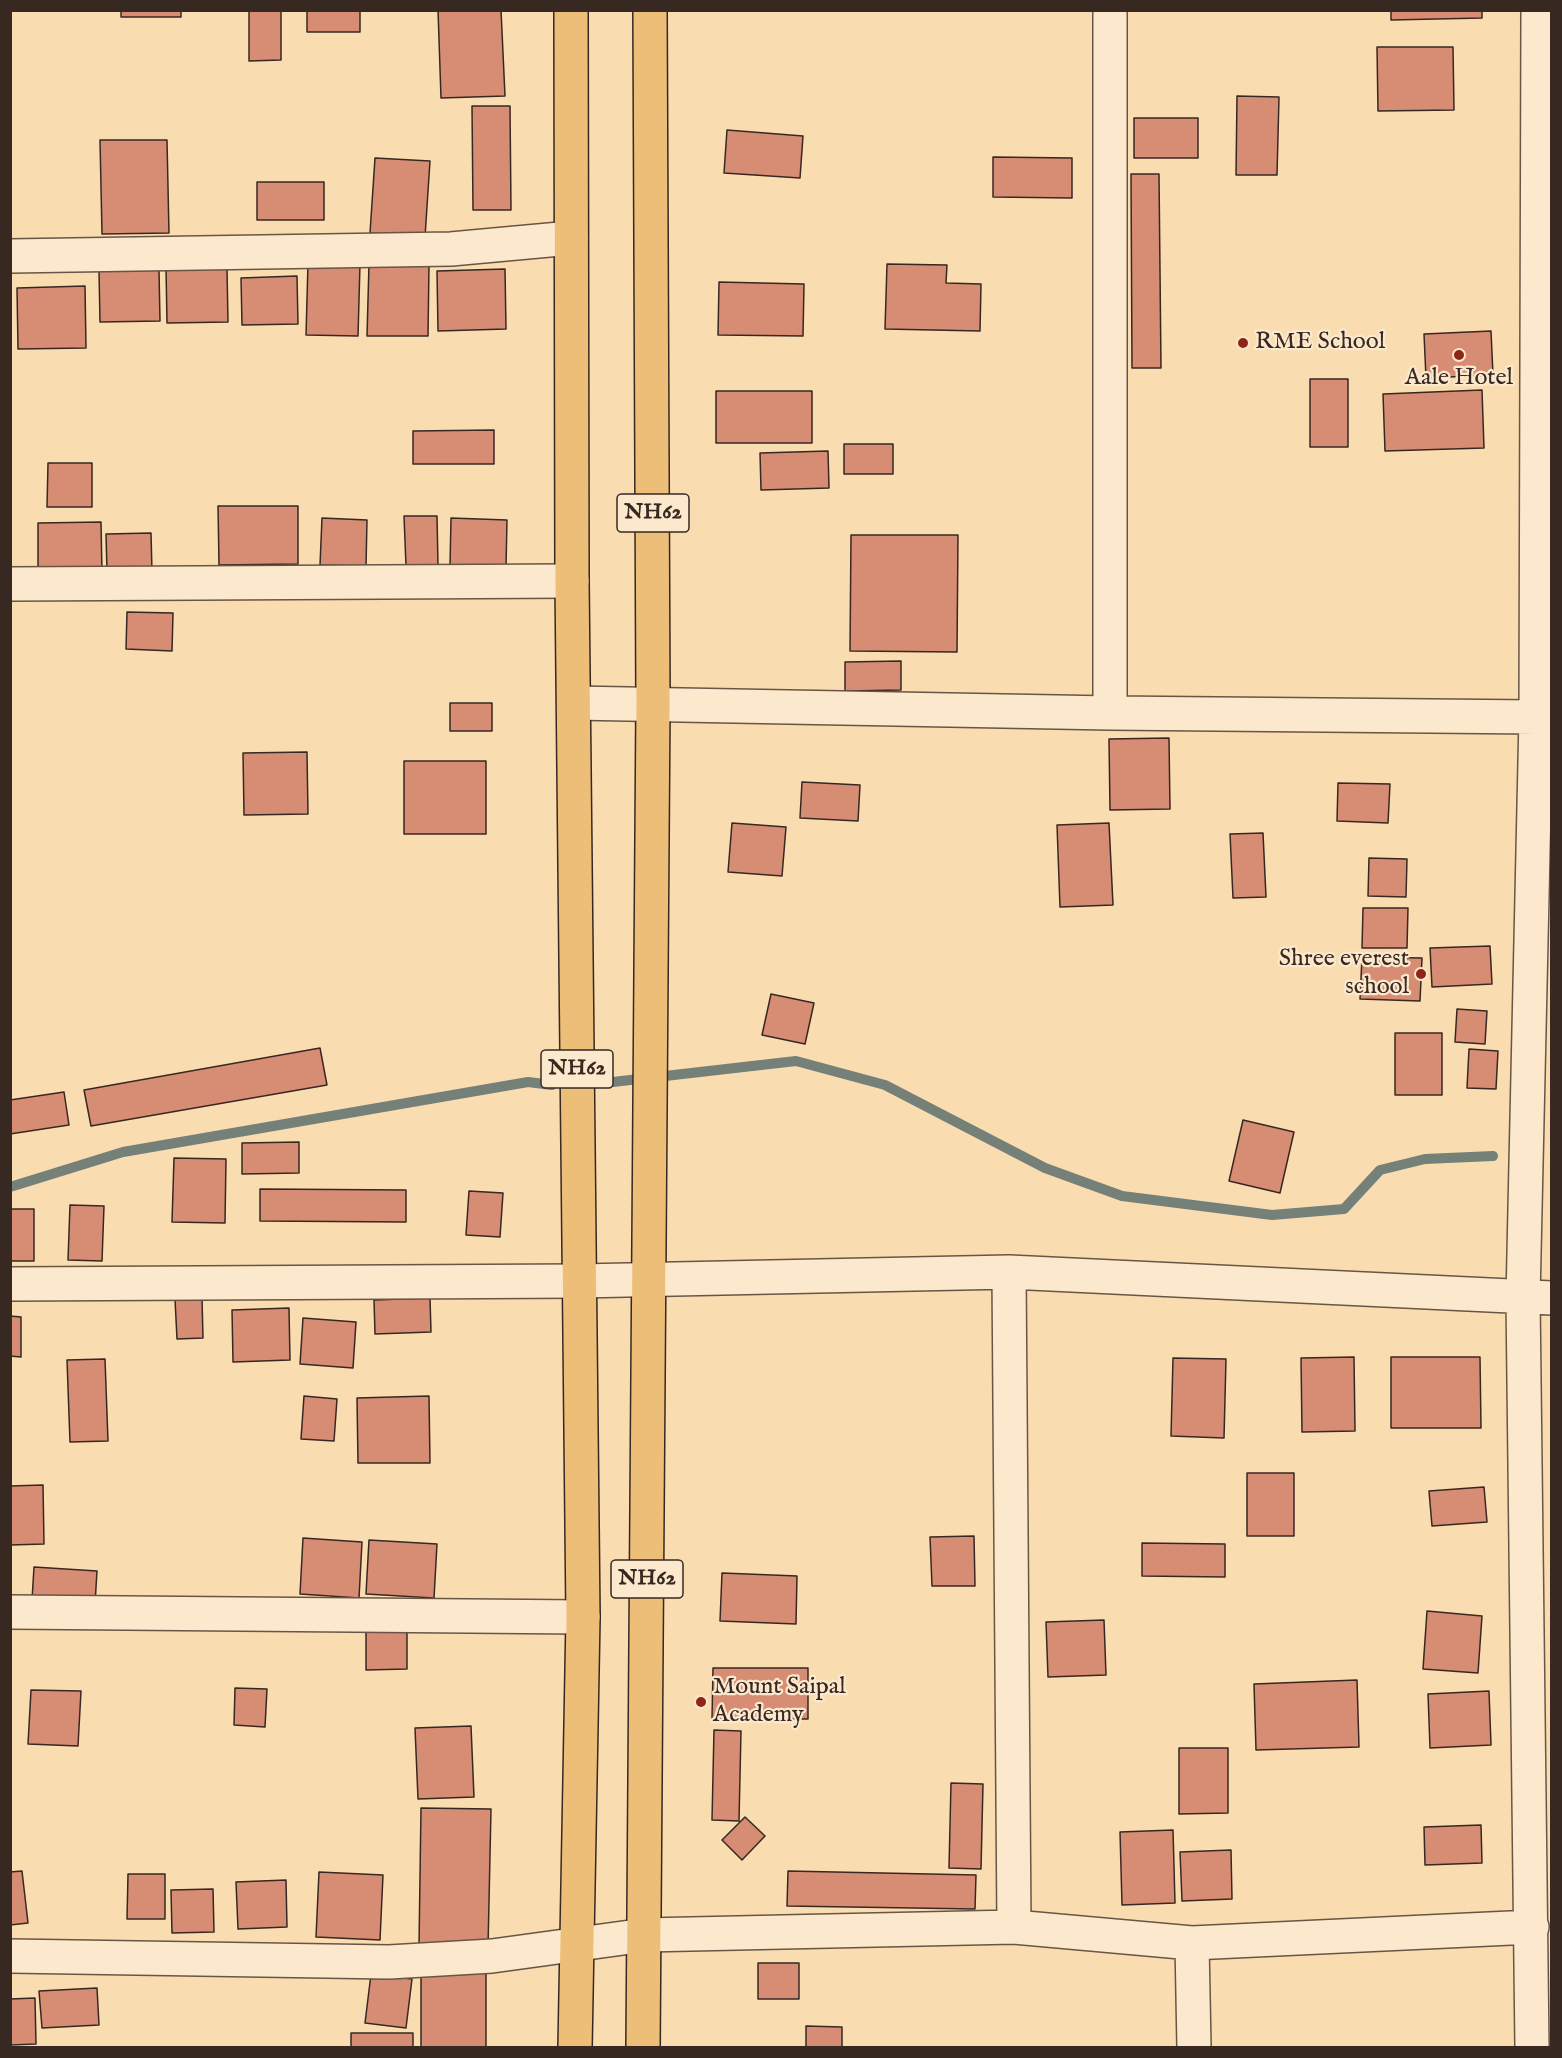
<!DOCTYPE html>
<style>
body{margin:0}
#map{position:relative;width:1562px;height:2058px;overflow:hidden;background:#fadcb1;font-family:"IM FELL English",serif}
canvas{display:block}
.frame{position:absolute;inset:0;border:12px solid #372822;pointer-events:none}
</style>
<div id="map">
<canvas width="1562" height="2058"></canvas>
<div class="frame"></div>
</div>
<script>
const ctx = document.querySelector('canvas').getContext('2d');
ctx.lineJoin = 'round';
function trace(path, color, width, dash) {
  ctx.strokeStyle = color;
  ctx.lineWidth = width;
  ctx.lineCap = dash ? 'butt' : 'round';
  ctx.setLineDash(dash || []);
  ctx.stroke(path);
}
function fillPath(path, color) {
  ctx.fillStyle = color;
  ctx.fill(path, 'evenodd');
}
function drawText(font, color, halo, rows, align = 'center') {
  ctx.font = font + ' "IM FELL English",serif';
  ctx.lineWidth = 4.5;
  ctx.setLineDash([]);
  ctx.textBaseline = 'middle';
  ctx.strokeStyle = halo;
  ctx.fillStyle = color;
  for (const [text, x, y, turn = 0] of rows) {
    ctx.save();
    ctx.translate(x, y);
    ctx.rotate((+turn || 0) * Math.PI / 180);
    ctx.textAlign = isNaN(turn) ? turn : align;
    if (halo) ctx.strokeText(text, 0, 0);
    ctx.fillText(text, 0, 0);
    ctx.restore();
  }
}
const stream = new Path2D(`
 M 604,1083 L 796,1061 L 885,1085 L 1045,1168 L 1122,1196 L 1272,1215 L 1344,1209 L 1380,1170 L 1425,1159 L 1493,1156
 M 10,1187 L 123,1152 L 528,1082 L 552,1085`);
const building = new Path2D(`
 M 121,10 L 181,10 L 181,17 L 121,17 Z
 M 249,10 L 281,10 L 281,60 L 249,61 Z
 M 307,10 L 360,10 L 360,32 L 307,32 Z
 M 438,10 L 501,10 L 505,96 L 441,98 Z
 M 1391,10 L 1482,10 L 1482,18 L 1391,20 Z
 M 1377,47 L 1453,47 L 1454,110 L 1378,111 Z
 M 1237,96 L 1279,97 L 1277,175 L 1236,175 Z
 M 472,106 L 510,106 L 511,210 L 473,210 Z
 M 1134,118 L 1198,118 L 1198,158 L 1134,158 Z
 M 727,130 L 803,136 L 800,178 L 724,173 Z
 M 100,140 L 167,140 L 169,233 L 102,234 Z
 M 993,157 L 1072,158 L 1072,198 L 993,197 Z
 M 375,158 L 430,161 L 425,237 L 370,233 Z
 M 1131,174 L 1159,174 L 1161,368 L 1132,368 Z
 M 257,182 L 324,182 L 324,220 L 257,220 Z
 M 308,263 L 360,264 L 358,336 L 306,335 Z
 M 369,264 L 429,265 L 428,336 L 367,336 Z
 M 887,264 L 947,265 L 946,283 L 981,284 L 980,331 L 885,329 Z
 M 166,268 L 227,268 L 228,322 L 167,323 Z
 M 505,269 L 506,329 L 438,331 L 437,271 Z
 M 159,270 L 160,321 L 100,322 L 99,271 Z
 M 297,276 L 298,324 L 242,325 L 241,278 Z
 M 719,282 L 804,284 L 803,336 L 718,335 Z
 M 85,286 L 86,348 L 18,349 L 17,288 Z
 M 1491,331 L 1493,375 L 1426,378 L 1424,334 Z
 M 1310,379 L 1348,379 L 1348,447 L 1310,447 Z
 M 1482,390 L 1484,448 L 1385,451 L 1383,394 Z
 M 716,391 L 812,391 L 812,443 L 716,443 Z
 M 494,430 L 494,464 L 413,464 L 413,431 Z
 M 844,444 L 893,444 L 893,474 L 844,474 Z
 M 828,451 L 829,488 L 761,490 L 760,453 Z
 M 48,463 L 92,463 L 92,507 L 47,507 Z
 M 218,506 L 298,506 L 298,564 L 219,565 Z
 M 404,516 L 437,516 L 438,565 L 406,566 Z
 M 322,518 L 367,520 L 366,566 L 320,565 Z
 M 451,518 L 507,520 L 506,567 L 450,566 Z
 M 101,522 L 102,574 L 38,575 L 38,523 Z
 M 151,533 L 152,572 L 107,572 L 106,534 Z
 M 851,535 L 958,535 L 957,652 L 850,651 Z
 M 127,612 L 173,613 L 172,651 L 126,649 Z
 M 901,661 L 901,690 L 845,691 L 845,662 Z
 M 450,703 L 492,703 L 492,731 L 450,731 Z
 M 1169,738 L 1170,809 L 1110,810 L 1109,739 Z
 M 307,752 L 308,814 L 244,815 L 243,753 Z
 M 404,761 L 486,761 L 486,834 L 404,834 Z
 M 802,782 L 860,785 L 858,821 L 800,818 Z
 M 1338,783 L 1390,784 L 1388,823 L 1337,821 Z
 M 732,823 L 786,827 L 782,876 L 728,872 Z
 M 1109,823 L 1113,905 L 1060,907 L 1057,825 Z
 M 1263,833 L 1266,897 L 1233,898 L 1230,834 Z
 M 1369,858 L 1407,859 L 1406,897 L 1368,896 Z
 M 1363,908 L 1408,908 L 1407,948 L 1362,948 Z
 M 1490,946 L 1492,984 L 1432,987 L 1430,948 Z
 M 1362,957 L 1422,958 L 1420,1001 L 1360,999 Z
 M 771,994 L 814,1003 L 805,1044 L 762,1035 Z
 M 1457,1009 L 1487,1011 L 1485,1044 L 1455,1042 Z
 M 1395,1033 L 1442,1033 L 1442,1095 L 1395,1095 Z
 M 320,1048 L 327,1085 L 91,1126 L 84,1090 Z
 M 1469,1049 L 1498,1051 L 1496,1089 L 1467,1088 Z
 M 64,1092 L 69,1125 L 10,1134 L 10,1100 Z
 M 1243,1120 L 1294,1132 L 1280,1193 L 1229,1181 Z
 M 299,1142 L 299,1173 L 242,1174 L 242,1143 Z
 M 174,1158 L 226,1159 L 225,1223 L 172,1222 Z
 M 260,1189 L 406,1190 L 406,1222 L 260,1221 Z
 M 469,1191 L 503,1193 L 500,1237 L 466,1235 Z
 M 70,1205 L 104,1206 L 102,1261 L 68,1260 Z
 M 10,1209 L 34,1209 L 34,1261 L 10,1261 Z
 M 202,1298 L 203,1338 L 177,1339 L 175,1299 Z
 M 430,1298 L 431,1332 L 375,1334 L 374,1300 Z
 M 289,1308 L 290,1360 L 233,1362 L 232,1310 Z
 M 10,1316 L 21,1317 L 21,1357 L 10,1356 Z
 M 303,1318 L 356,1322 L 353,1368 L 300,1364 Z
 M 1354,1357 L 1355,1431 L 1302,1432 L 1301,1358 Z
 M 1391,1357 L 1480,1357 L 1481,1428 L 1391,1428 Z
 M 1173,1358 L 1226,1359 L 1224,1438 L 1171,1436 Z
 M 105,1359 L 108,1441 L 70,1442 L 67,1360 Z
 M 304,1396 L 337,1399 L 334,1441 L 301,1439 Z
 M 429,1396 L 430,1463 L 358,1463 L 357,1398 Z
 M 1247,1473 L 1294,1473 L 1294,1536 L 1247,1536 Z
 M 43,1485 L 44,1544 L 10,1545 L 10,1486 Z
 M 1484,1487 L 1487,1522 L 1432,1526 L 1429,1491 Z
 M 974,1536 L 975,1586 L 932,1586 L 930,1537 Z
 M 303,1538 L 362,1542 L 359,1598 L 300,1594 Z
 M 369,1540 L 437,1544 L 434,1598 L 366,1594 Z
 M 1142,1543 L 1225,1544 L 1225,1577 L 1142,1576 Z
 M 34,1567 L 97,1571 L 95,1604 L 32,1600 Z
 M 722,1573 L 797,1576 L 796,1624 L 720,1621 Z
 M 1427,1611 L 1482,1616 L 1478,1673 L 1423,1669 Z
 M 1104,1620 L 1106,1675 L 1048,1677 L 1046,1622 Z
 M 366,1623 L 407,1623 L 407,1669 L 366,1670 Z
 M 713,1668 L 808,1668 L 808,1719 L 712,1719 Z
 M 1357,1680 L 1359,1747 L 1256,1750 L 1254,1684 Z
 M 235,1688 L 267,1689 L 265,1727 L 234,1725 Z
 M 31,1690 L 81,1691 L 78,1746 L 28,1744 Z
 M 1489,1691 L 1491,1745 L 1430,1748 L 1428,1694 Z
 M 471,1726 L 474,1797 L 418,1799 L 415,1728 Z
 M 714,1730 L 741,1731 L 739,1821 L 712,1820 Z
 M 1179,1748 L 1228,1748 L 1228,1813 L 1179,1814 Z
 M 951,1783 L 983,1784 L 981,1869 L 949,1868 Z
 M 421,1808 L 491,1809 L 488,1948 L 419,1946 Z
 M 745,1817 L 765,1836 L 742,1860 L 722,1840 Z
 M 1481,1825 L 1482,1863 L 1425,1865 L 1424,1827 Z
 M 1173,1830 L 1175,1903 L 1122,1905 L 1120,1832 Z
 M 1231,1850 L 1232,1899 L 1182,1901 L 1180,1852 Z
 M 22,1871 L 28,1923 L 10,1925 L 10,1872 Z
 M 788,1871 L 976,1875 L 975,1909 L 787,1906 Z
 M 319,1872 L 383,1875 L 380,1940 L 316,1937 Z
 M 128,1874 L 165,1874 L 165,1919 L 127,1919 Z
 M 286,1880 L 287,1927 L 238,1929 L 236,1882 Z
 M 213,1889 L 214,1932 L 172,1933 L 171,1890 Z
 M 758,1963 L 799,1963 L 799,1999 L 758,1999 Z
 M 421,1971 L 486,1971 L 486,2048 L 421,2048 Z
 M 371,1974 L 412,1979 L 406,2028 L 365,2023 Z
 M 97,1988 L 99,2025 L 42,2028 L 39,1991 Z
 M 35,1998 L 36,2044 L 10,2045 L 10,1999 Z
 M 806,2026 L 842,2027 L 842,2048 L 806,2048 Z
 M 351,2033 L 413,2033 L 413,2048 L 351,2048 Z`);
const street = new Path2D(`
 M 1110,10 L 1110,713 L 1536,717
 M 10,256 L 451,249 L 571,238
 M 10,584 L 572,581
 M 574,703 L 1110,713
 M 1009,1272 L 1014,1927
 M 10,1284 L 580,1281 L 1009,1272 L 1552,1298
 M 10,1612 L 583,1617
 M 1192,1943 L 1194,2048
 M 10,1956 L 389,1962 L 492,1956 L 645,1935 L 1014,1927 L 1192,1943 L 1532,1927
 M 1532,2048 L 1523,1298 L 1536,717 L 1538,10`);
const primary = new Path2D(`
 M 571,10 L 572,581 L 583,1617 L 575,2048
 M 643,2048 L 653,703 L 650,10`);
const markers = [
 [1243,343,6,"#8f2418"],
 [1459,355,6,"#8f2418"],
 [1421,974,6,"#8f2418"],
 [701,1702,6,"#8f2418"]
];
const shields = [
 [653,513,72],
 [577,1069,72],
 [647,1579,72]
];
const shieldNames = [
 ["NH62",653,513],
 ["NH62",577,1069],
 ["NH62",647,1579]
];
const poiNames = [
 ["RME School",1255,343],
 ["Aale Hotel",1459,379,"center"],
 ["Shree everest",1409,960,"right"],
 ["school",1409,988,"right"],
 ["Mount Saipal",713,1688],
 ["Academy",713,1716]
];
trace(stream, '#758078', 10);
fillPath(building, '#d78c74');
trace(building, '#372822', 1.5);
trace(street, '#685546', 36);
trace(primary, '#372822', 36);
trace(street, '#fce8cc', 33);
trace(primary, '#edbe78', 33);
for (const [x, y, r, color] of markers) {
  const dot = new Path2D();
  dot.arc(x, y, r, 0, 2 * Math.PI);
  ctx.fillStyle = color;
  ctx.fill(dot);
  trace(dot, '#fce8cc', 2);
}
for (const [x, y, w] of shields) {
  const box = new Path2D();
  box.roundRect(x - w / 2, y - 19, w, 38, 4.5);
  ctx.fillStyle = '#fce8cc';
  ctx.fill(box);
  trace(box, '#372822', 1.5);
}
drawText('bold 22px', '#372822', null, shieldNames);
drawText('24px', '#372822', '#fce8cc', poiNames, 'left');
</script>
